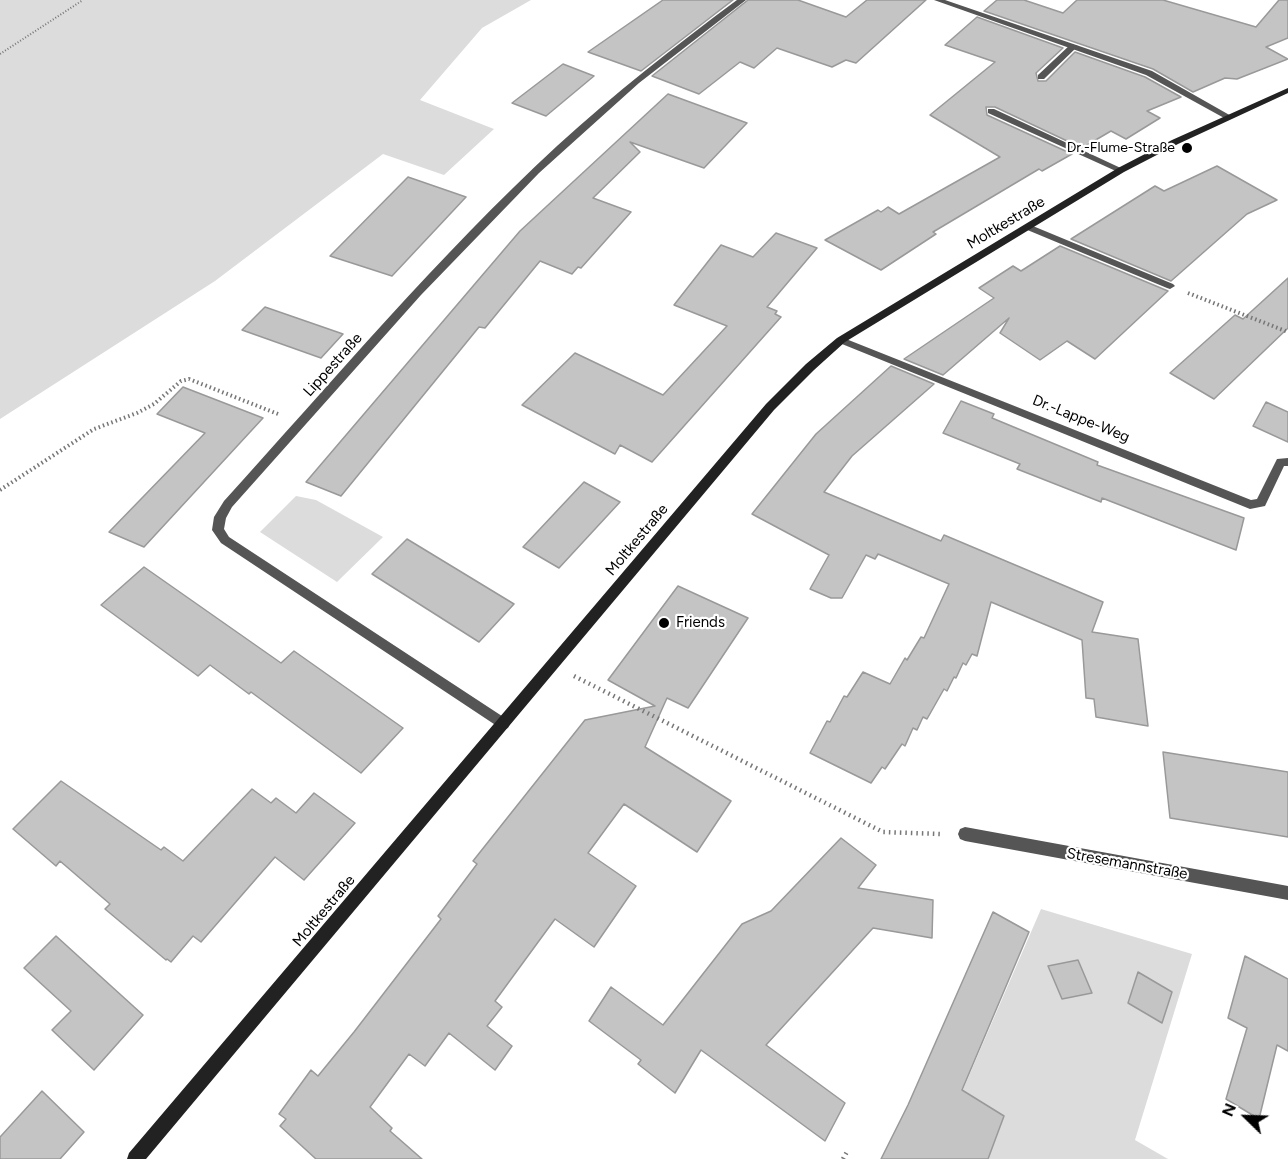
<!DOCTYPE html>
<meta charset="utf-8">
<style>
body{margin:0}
#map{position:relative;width:1288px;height:1159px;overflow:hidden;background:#fff;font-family:Figtree,sans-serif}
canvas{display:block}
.north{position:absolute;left:1216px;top:1087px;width:60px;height:60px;-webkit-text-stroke:4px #fff;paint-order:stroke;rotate:293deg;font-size:16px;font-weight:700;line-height:24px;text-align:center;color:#000}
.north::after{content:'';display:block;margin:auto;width:21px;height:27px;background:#000;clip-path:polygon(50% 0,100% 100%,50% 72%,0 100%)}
</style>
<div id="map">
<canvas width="1288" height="1159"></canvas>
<div class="north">N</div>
</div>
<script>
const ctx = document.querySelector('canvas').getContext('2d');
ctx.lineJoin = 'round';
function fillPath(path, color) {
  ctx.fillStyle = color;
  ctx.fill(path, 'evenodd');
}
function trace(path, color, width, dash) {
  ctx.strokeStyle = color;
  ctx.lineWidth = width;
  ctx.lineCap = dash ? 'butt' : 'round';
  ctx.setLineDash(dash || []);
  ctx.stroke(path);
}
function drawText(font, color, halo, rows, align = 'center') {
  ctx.font = font + ' Figtree,sans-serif';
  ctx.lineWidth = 4.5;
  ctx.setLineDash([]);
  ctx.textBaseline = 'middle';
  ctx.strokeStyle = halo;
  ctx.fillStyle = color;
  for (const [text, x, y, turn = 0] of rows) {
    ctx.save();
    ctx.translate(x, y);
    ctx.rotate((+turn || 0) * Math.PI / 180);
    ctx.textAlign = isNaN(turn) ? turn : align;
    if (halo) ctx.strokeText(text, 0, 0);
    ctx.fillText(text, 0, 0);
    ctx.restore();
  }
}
const green = new Path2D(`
 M 0,0 L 531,0 L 482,28 L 420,100 L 494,129 L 444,175 L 383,154 L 215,281 L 0,419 Z
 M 296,496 L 316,500 L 383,537 L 337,582 L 260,532 Z
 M 1041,909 L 1192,954 L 1135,1140 L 1168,1159 L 933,1159 Z`);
const building = new Path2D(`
 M 663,0 L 733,0 L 641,71 L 588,52 Z
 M 748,0 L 798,0 L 846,17 L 867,0 L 926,0 L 856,63 L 846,60 L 832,67 L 777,48 L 754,68 L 740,62 L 699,94 L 652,76 Z
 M 997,0 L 1024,0 L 1063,13 L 1077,0 L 1163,0 L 1256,27 L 1279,0 L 1288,0 L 1288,38 L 1266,47 L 1288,59 L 1237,79 L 1225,78 L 1193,92 L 1153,69 L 984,11 Z
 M 977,17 L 1063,48 L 1036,73 L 1038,81 L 1046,81 L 1075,52 L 1145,77 L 1181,97 L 1147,111 L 1160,118 L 1126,139 L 1111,131 L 1082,148 L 995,107 L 986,107 L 987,115 L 1072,154 L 1042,171 L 1039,169 L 933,232 L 936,234 L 881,270 L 825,240 L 878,210 L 881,212 L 888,207 L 899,214 L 1000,157 L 930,115 L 995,62 L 945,45 Z
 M 563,64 L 594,76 L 546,116 L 512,103 Z
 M 668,94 L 747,123 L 704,168 L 630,142 L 640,152 L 593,198 L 631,212 L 581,268 L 578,267 L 572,274 L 540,261 L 485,328 L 479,327 L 341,496 L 306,482 L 520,231 Z
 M 1217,166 L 1277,200 L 1247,214 L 1171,281 L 1071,239 L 1155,186 L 1164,191 Z
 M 408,177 L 466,197 L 392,276 L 330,256 Z
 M 776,233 L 817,248 L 767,307 L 777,311 L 775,314 L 781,317 L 652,462 L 620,445 L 615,454 L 522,405 L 575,353 L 663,395 L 727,326 L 674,305 L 721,245 L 753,257 Z
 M 1060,246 L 1168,291 L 1095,359 L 1067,341 L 1040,360 L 1000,333 L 1009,318 L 943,375 L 904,359 L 994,298 L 979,288 L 1013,266 L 1021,271 Z
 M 1288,278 L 1288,328 L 1214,399 L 1170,373 L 1235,315 L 1243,319 Z
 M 265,307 L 343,334 L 321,358 L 242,330 Z
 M 891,366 L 934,384 L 852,456 L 824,492 L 941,541 L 944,535 L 1103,602 L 1092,632 L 1138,639 L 1148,726 L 1096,717 L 1094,699 L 1086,698 L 1082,640 L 991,602 L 977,656 L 972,654 L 966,665 L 963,663 L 956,678 L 954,677 L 947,691 L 944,689 L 927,719 L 923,717 L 917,730 L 913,728 L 905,746 L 902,744 L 885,769 L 882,767 L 871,783 L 810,753 L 827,721 L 830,722 L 844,696 L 847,697 L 863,672 L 890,684 L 905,658 L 907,660 L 921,637 L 924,638 L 949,584 L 878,554 L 875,559 L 866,555 L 842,598 L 831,598 L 810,589 L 829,555 L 752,514 L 816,434 Z
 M 183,387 L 263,418 L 144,547 L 109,532 L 205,433 L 157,414 Z
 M 961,401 L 994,414 L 992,418 L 1098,462 L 1097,465 L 1244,518 L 1236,550 L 1102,498 L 1101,502 L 1017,469 L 1020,464 L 943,433 Z
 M 1266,402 L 1288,412 L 1288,442 L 1253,426 Z
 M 584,482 L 620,502 L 559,568 L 523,547 Z
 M 407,539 L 514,604 L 479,642 L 372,574 Z
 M 144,567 L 281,663 L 294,651 L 403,728 L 361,773 L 251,692 L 249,694 L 210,665 L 198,676 L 101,605 Z
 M 678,586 L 748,618 L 688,708 L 667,698 L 645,747 L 731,801 L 697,852 L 624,804 L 588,853 L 636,886 L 594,947 L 555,919 L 495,1001 L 502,1007 L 487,1026 L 512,1046 L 495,1070 L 449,1033 L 425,1066 L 409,1054 L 370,1107 L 392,1128 L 390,1131 L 422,1159 L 316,1159 L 280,1126 L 286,1119 L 279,1114 L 311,1070 L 318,1076 L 354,1032 L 441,919 L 438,916 L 477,864 L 473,861 L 585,720 L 655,706 L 608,680 Z
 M 1163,752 L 1288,772 L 1288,837 L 1170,818 Z
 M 61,781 L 161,850 L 164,847 L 183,861 L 252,789 L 271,803 L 276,798 L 296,813 L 314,793 L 355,823 L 304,880 L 275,857 L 201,942 L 193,936 L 171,962 L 167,959 L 166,960 L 105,909 L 110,904 L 60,861 L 56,866 L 13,829 Z
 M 841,838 L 876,865 L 858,888 L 933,900 L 932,938 L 873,928 L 766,1045 L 845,1103 L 825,1141 L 701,1050 L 675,1093 L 638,1064 L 641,1060 L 589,1021 L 611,987 L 663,1025 L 742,924 L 771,911 Z
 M 993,912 L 1029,932 L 962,1090 L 1004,1116 L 988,1159 L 881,1159 L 908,1105 Z
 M 56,936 L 143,1015 L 94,1070 L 52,1030 L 71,1011 L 24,968 Z
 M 1245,956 L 1288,979 L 1288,1051 L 1277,1045 L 1259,1119 L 1226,1099 L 1247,1028 L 1228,1018 Z
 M 1078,960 L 1092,993 L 1062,999 L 1048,966 Z
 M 1138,972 L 1172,992 L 1162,1023 L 1128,1003 Z
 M 42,1091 L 84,1132 L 60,1159 L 0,1159 L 0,1137 Z`);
const pathFar2 = new Path2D(`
 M 0,54 L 83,0`);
const pathFar1 = new Path2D(`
 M 1188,293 L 1288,332
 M 0,490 L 94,429 L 137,413 L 154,404 L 181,381 L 189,379 L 278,414`);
const path = new Path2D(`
 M 574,676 L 883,832 L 940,834
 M 843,1159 L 848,1150`);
const lane = new Path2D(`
 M 1071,44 L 1078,46 L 1044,79 L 1038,79 L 1038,75 Z
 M 988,109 L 994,109 L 1125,170 L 1118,172 L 988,113 Z
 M 1028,224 L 1173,284 L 1175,286 L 1170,289 L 1167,288 L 1025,229 L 1023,227 Z
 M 841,337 L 1251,500 L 1257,499 L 1277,459 L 1288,458 L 1288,466 L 1284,466 L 1265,506 L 1250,509 L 837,342 L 836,340 Z`);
const street = new Path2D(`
 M 737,0 L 746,0 L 639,83 L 539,173 L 421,295 L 232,507 L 226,518 L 224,529 L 229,537 L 508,720 L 510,724 L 508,728 L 503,730 L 221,543 L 212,530 L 214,517 L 224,501 C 333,381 438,256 557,146 C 614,94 675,46 737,0 Z
 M 934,0 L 945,0 L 1152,71 L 1233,117 L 1226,119 L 1146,75 Z
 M 965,827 L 1288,886 L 1288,900 L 965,841 L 960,839 L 958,834 L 960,829 Z`);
const secondary = new Path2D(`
 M 1288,88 L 1288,93 L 1178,144 L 1124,172 L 845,342 L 814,370 L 774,410 L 146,1159 L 127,1159 L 129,1153 L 766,404 L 806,364 L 837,338 L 1118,168 L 1172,140 Z`);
const markers = [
 [1187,148,6,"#000"],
 [664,623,6,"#000"]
];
const farPoinames = [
 ["Dr.-Flume-Straße",1175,148]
];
const streetNames = [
 ["Moltkestraße",1006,223,-31],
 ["Lippestraße",333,365,-48],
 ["Dr.-Lappe-Weg",1081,419,22],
 ["Moltkestraße",637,540,-50],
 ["Stresemannstraße",1127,864,10],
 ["Moltkestraße",324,911,-50]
];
const poiNames = [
 ["Friends",676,623]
];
fillPath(green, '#dcdcdc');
fillPath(building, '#c4c4c4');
trace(building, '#999', 1.5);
trace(pathFar2, '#777', 2, [1, 2]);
trace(pathFar1, '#777', 4, [1.5, 3]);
trace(path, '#777', 4.5, [1.5, 4]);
fillPath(lane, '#555');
fillPath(street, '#555');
fillPath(secondary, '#222');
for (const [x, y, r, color] of markers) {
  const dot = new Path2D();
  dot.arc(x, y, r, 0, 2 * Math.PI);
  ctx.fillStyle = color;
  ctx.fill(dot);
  trace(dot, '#fff', 2);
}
drawText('14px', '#000', '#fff', farPoinames, 'right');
drawText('15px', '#000', '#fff', streetNames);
drawText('15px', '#000', '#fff', poiNames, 'left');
</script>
